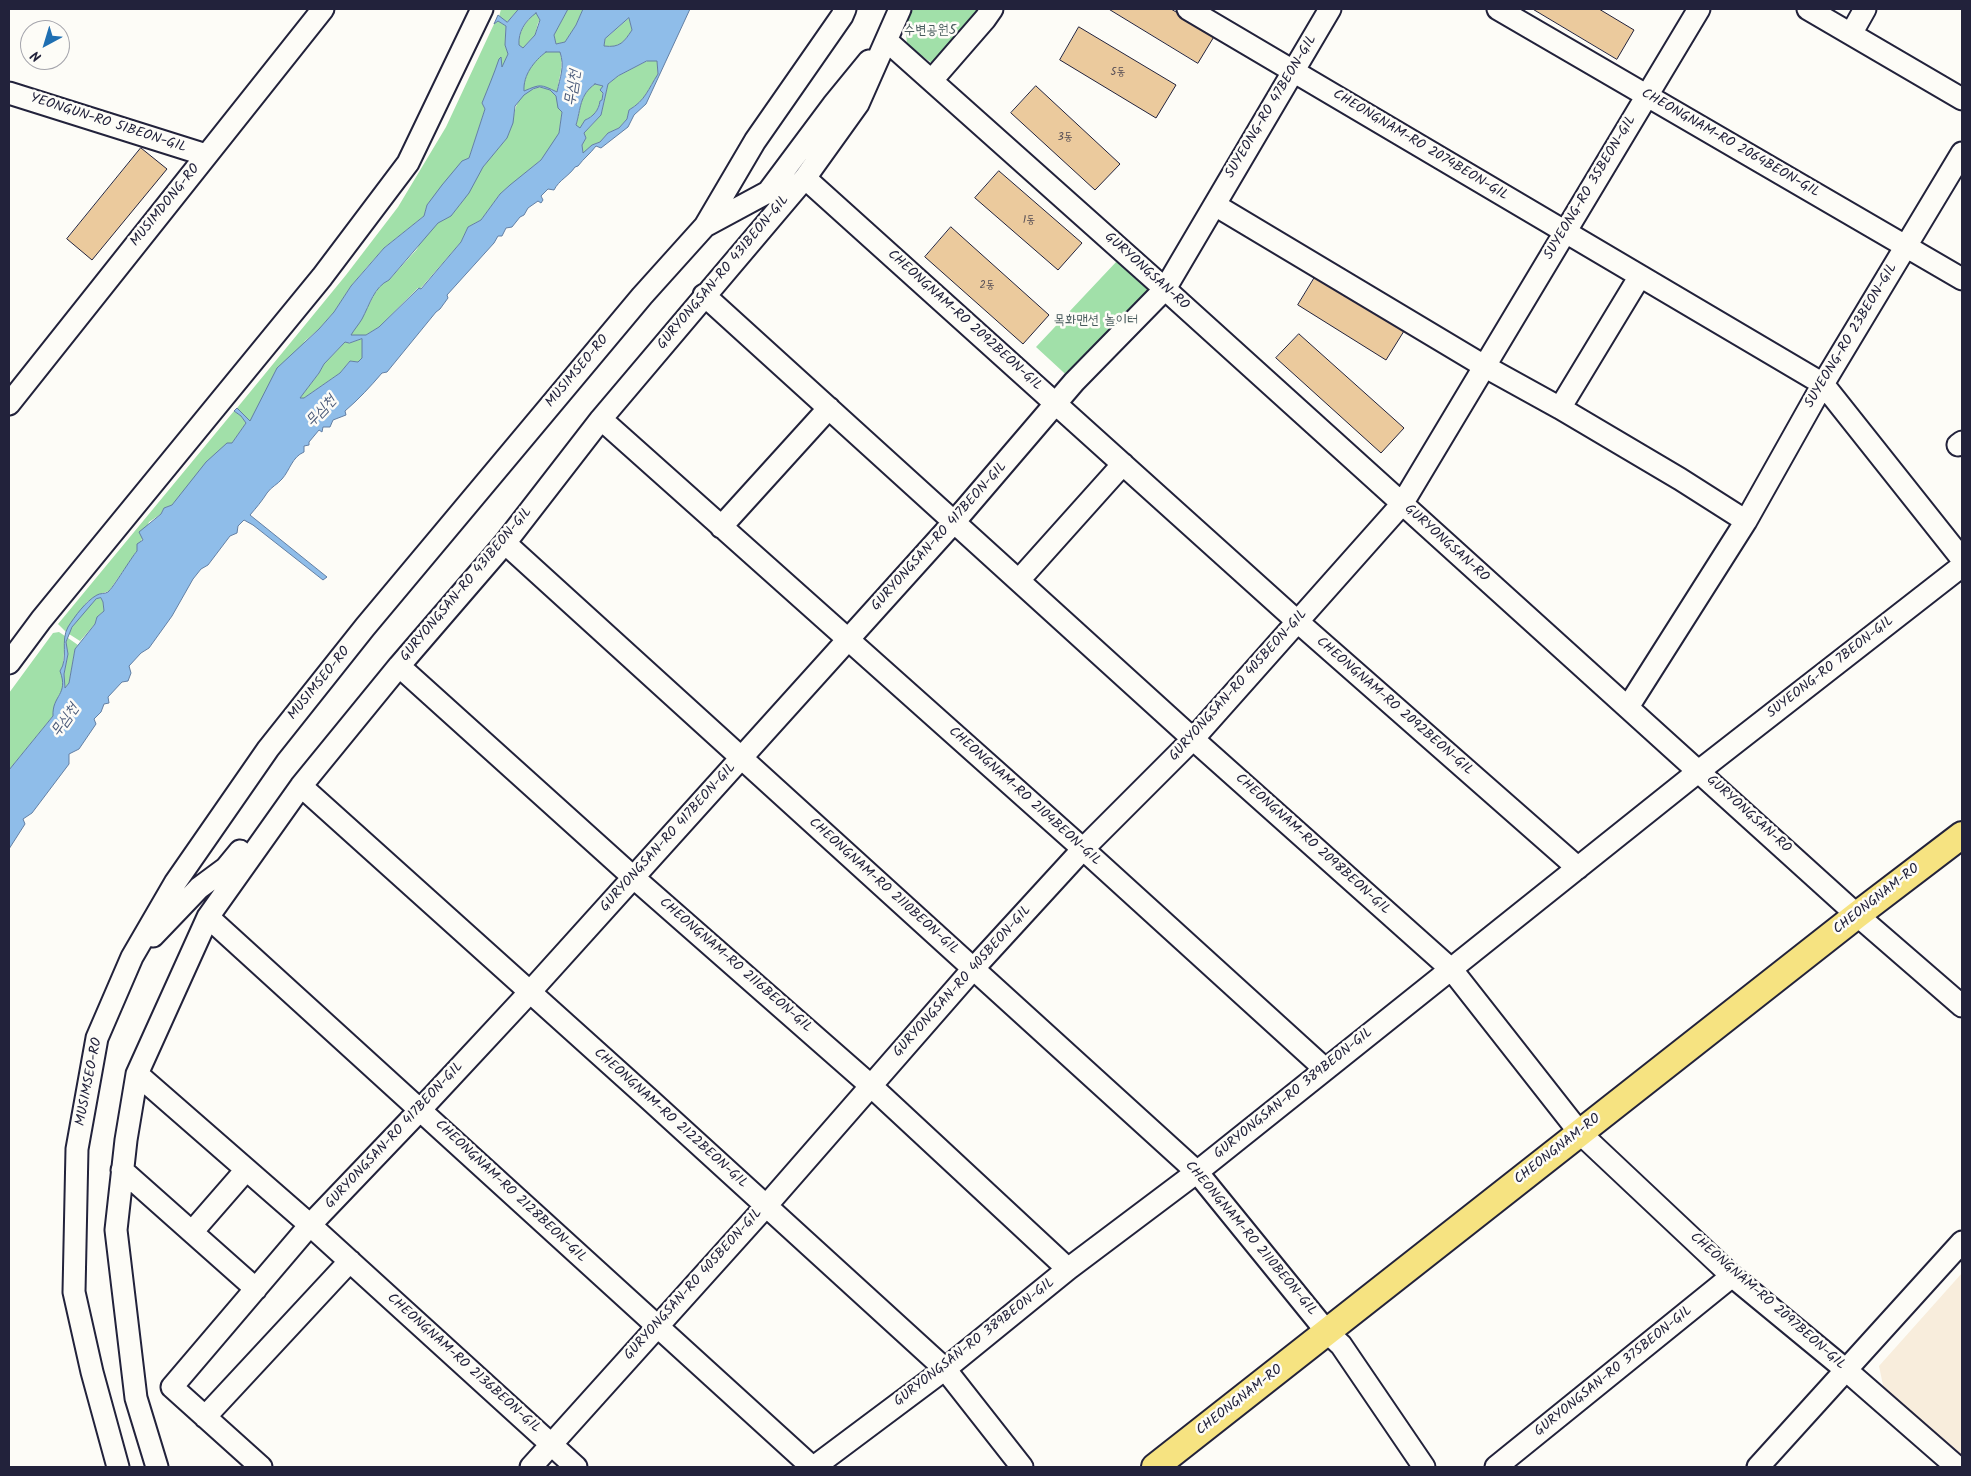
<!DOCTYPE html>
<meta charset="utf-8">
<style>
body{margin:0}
#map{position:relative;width:1971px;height:1476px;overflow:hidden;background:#fdfcf7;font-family:Kalam,sans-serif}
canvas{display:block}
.frame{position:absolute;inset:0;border:10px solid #22223b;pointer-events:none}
.north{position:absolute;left:20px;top:20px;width:50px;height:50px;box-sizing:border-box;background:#fdfcf7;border:1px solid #a5a5ac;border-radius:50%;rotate:219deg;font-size:14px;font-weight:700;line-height:20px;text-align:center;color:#22223b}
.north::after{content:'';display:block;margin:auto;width:18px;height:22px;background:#1f6fb2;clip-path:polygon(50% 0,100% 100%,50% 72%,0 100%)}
</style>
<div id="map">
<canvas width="1971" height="1476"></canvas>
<div class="frame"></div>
<div class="north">N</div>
</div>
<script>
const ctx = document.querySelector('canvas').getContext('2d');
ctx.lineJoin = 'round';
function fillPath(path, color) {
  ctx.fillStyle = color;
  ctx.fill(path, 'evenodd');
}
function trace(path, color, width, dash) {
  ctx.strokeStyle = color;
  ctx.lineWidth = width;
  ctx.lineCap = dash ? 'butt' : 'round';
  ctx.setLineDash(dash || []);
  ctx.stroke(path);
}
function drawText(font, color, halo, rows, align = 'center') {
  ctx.font = font + ' Kalam,"Poor Story",sans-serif';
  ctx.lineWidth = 5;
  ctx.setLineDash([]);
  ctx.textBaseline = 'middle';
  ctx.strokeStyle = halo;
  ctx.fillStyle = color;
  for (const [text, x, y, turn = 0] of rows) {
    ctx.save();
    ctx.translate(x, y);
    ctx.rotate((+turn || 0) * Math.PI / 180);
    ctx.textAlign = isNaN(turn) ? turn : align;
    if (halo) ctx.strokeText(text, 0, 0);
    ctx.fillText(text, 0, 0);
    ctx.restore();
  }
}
const built = new Path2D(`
 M 1962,1273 L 1962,1458 L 1884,1390 L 1879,1366 Z`);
const green = new Path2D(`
 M 501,9 L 519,9 L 507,22 L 499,17 Z
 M 568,9 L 583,9 L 576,25 L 565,42 L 556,44 L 554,35 Z
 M 909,9 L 983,9 L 933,64 L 907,45 L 905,19 Z
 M 536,12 L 540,20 L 538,23 L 535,35 L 523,48 L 519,46 C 518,31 526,22 536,12 Z
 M 629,18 L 632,30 C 624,42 620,48 604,46 L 605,39 Z
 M 498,21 L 506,26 L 505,45 L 508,54 L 502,68 L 496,67 C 496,74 486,95 482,103 L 485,109 L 469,158 L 427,205 L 424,216 L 384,248 L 367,267 L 351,286 L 334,312 L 319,329 L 305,341 L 250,422 L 237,408 L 346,275 L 398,207 L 446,127 L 494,24 Z
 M 546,52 L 560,52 C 564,67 559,77 557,92 L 542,86 L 523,91 C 524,75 533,61 546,52 Z
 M 647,61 L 657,61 L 658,74 C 647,90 647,99 629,110 L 627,119 L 619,128 L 608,133 L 600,142 L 592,145 L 583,154 L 582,145 L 586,138 L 584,133 L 601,115 L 608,84 L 618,76 Z
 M 595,84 L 603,86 L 602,100 L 600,101 C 599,110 593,117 585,120 L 580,129 L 576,126 C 581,109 579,95 595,84 Z
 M 540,87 L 550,90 L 557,96 L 562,112 L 559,133 L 553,144 L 541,160 L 500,194 L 481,220 L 468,227 L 461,242 L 420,289 L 418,288 L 379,327 L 366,335 L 350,335 L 361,320 L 375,293 L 383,283 L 389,280 L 417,249 C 421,239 431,228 439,222 C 443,219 448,218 452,214 C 465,201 473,182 483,167 C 490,157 498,149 505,140 C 520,120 506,95 540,87 Z
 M 1117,261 L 1157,297 L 1074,382 L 1036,347 Z
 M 362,339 L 362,358 L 358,362 L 350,361 L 340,373 L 304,398 L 300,398 L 319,373 L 324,364 L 345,342 L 349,343 Z
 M 234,411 L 241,416 L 246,423 L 232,443 L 227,443 L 172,505 L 164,508 L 161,514 L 149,522 L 137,551 L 109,591 L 97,595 L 87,602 L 66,632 L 58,624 Z
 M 101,598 L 103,602 L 104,611 L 97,617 L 95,624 L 80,641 L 69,634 C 74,621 86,609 96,599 Z
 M 59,632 L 65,636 L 63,666 L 60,671 L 63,679 L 63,691 L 59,695 L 53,716 L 9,770 L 9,693 L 53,633 Z
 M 68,638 L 78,645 L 75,649 L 69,683 L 65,688 L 64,674 L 68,654 L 66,642 Z`);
const water = new Path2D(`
 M 519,9 L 568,9 L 554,35 L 556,44 L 565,42 L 576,25 L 583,9 L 690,9 L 646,104 L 634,115 L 628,127 L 601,148 L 596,146 C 590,154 584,158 578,166 L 575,167 C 569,176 559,180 554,190 L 548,189 L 541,196 L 543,200 L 541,203 L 538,201 L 528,208 L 524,215 L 520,217 L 512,227 L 506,228 L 502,236 L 498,236 L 494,243 L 447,295 L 448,298 L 440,309 L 436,312 L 387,372 L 382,373 C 370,387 359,399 345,411 L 346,415 L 333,420 L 330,427 L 323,427 L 322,432 L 319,430 L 309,442 L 309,445 L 304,446 L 304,452 C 292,457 290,470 282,479 C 278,484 271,487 267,493 C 262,501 256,508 250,515 L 327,577 L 323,580 L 253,525 L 244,520 L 238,526 L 237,533 L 230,536 L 208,565 L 201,569 L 193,579 L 172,616 L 149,648 L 141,653 L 129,666 L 131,673 L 128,681 L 122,682 L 108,697 L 109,703 L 104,704 L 101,712 L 94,719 L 96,724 L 79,749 L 69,754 L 69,764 L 32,813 L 23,819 L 25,824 L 9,849 L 9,770 L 53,716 C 52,695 69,695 60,671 C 69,658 60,641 68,627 C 75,616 86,601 97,595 C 100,593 105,594 108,592 C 113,588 131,558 137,551 L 137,544 L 143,540 L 139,532 L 161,514 L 164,508 L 172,505 L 206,462 L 227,443 L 232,443 L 246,423 L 241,416 L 234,411 L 237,408 L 250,421 L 277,368 L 319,329 L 334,312 L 351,286 L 384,248 L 424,216 L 427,205 L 442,185 L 462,161 L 469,158 L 485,109 L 482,103 C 488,88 494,74 499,59 L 501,57 L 502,67 L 508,54 L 505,45 L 506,26 L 498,21 L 494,24 L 498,15 L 507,22 ZM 536,13 L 540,20 L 535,35 L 523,48 L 519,45 C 518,32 525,21 536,13 ZM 629,18 L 632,30 C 624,42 620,48 604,46 L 605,39 ZM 546,52 L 560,52 C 565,67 560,77 557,92 C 540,84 541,84 524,91 C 523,75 534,61 546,52 ZM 647,61 L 657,61 L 658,74 C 648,89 646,100 629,110 L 627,119 L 619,128 L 608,133 L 600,142 L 592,145 L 583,153 L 582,145 L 586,138 L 584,133 L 601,115 L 608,84 L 618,76 ZM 595,84 L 603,86 L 600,90 L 603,93 L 602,100 L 600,101 C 599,110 593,117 585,120 L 580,128 L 576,125 C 581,109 579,95 595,84 ZM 540,87 L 550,90 L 556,96 L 558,108 L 562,112 L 559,133 L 541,160 L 510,185 L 500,194 L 481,220 L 468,227 L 461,242 L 421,289 L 419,288 L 379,327 L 366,335 L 351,335 C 354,330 359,324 362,319 C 370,304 374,287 389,280 L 438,223 L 451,216 L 469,193 L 483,167 L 507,138 L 513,123 L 515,106 L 524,95 L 533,89 ZM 362,339 L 362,358 L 358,362 L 350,361 L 340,373 L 304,398 L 300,398 L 319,373 L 324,364 L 345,342 L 349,343 ZM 101,598 L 103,602 L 104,611 L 97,617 L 95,624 L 75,649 L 69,683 L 65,688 L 64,674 L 68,654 L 66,642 L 72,627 L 96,599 Z`);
const building = new Path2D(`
 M 1109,9 L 1171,9 L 1215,35 L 1198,63 Z
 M 1533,9 L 1599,9 L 1634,30 L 1617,59 Z
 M 1079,27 L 1176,85 L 1156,118 L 1060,60 Z
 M 1036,86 L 1120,164 L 1095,190 L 1011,113 Z
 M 141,148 L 167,169 L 92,260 L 67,239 Z
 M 999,171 L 1082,243 L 1058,270 L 975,198 Z
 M 951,227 L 1049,315 L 1023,344 L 925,257 Z
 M 1315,277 L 1404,331 L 1386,360 L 1298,305 Z
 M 1299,334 L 1404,428 L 1381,453 L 1276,358 Z`);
const minor = new Path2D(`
 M 1188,9 L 1823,384 L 1962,559
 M 1498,9 L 1962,279
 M 1808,9 L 1962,99
 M 1851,34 L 1865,9
 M 887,41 L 1165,289 L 1857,915 L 1962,1006
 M 932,80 L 985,19 L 992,9
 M 9,93 L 206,155
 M 805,178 L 1298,622 L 1578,868
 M 1215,205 L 1484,366 L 1560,408 L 1680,479 L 1746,521
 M 705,226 L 768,192 L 833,105 L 869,61
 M 704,295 L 1193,739 L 1452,970 L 1580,1133 L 1732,1276 L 1846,1370 L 1957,1467
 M 9,404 L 323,9
 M 1560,408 L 1640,276
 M 601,419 L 1083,849 L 1325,1069
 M 1958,445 L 1962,442
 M 721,527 L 829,408
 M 505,543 L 1197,1172 L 1327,1332 L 1341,1345 L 1424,1467
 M 1019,580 L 1123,464
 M 9,663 L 41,620 L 322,277 L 408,163 L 482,9
 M 399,666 L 633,877 L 870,1085 L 1068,1269
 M 1628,707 L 1746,521 L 1823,384 L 1962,153
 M 301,786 L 649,1099 L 945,1369 L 1022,1467
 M 208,917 L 812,1467
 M 153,936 L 199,888 L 226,868 L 240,851
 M 137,1074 L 310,1225 L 576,1467
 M 122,1170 L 256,1289
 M 192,1232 L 246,1170
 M 172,1387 L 310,1225 L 420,1110 L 529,993 L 955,521 L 1074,382 L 1165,289 L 1330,9
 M 172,1387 L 261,1467
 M 205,1417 L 350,1261
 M 118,1467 L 92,1372 L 74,1292 L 77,1149 L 97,1038 L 132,957 L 175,883 L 268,749 L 365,627 L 642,296 L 705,226 L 755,141 L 842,16 L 845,9
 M 157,1467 L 136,1398 L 116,1230 L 126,1140 L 137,1074 L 208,917 L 301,786 L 399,666 L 505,543 L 601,419 L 805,178 L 858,104 L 900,9
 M 531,1467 L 766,1206 L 973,969 L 1083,849 L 1193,739 L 1402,504 L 1699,9
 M 814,1467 L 945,1369 L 1068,1269 L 1197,1172 L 1699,771 L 1962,566
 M 1496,1467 L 1732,1276
 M 1758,1467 L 1962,1242`);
const major = new Path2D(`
 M 1155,1467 L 1857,915 L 1962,835`);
const numberNames = [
 ["5동",1118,73],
 ["3동",1065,138],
 ["1동",1029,221],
 ["2동",987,286]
];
const parkNames = [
 ["수변공원5",930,32],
 ["목화맨션 놀이터",1096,322]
];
const streetNames = [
 ["SUYEONG-RO 47BEON-GIL",1272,107,-59],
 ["YEONGUN-RO 51BEON-GIL",108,124,18],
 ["CHEONGNAM-RO 2064BEON-GIL",1730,144,30],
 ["CHEONGNAM-RO 2074BEON-GIL",1420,146,31],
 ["SUYEONG-RO 35BEON-GIL",1591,188,-59],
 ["MUSIMDONG-RO",166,206,-51],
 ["GURYONGSAN-RO",1146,272,42],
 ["GURYONGSAN-RO 431BEON-GIL",724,273,-50],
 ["CHEONGNAM-RO 2092BEON-GIL",964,321,42],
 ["SUYEONG-RO 23BEON-GIL",1852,336,-59],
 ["MUSIMSEO-RO",578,372,-50],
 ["GURYONGSAN-RO 417BEON-GIL",940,537,-48],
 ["GURYONGSAN-RO",1446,544,42],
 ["GURYONGSAN-RO 431BEON-GIL",467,585,-50],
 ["SUYEONG-RO 7BEON-GIL",1831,668,-38],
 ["MUSIMSEO-RO",320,684,-51],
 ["GURYONGSAN-RO 405BEON-GIL",1239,686,-48],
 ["CHEONGNAM-RO 2092BEON-GIL",1394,707,41],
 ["CHEONGNAM-RO 2104BEON-GIL",1024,797,42],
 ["GURYONGSAN-RO",1748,815,42],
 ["GURYONGSAN-RO 417BEON-GIL",669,838,-48],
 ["CHEONGNAM-RO 2098BEON-GIL",1312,845,42],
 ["CHEONGNAM-RO 2110BEON-GIL",883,887,42],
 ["CHEONGNAM-RO",1877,900,-38],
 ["CHEONGNAM-RO 2116BEON-GIL",735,966,41],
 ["GURYONGSAN-RO 405BEON-GIL",963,982,-48],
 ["MUSIMSEO-RO",90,1082,-79],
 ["GURYONGSAN-RO 389BEON-GIL",1294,1094,-39],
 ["CHEONGNAM-RO 2122BEON-GIL",670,1119,42],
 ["GURYONGSAN-RO 417BEON-GIL",395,1136,-47],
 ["CHEONGNAM-RO",1558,1150,-38],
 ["CHEONGNAM-RO 2128BEON-GIL",510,1192,43],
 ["CHEONGNAM-RO 2110BEON-GIL",1250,1239,50],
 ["GURYONGSAN-RO 405BEON-GIL",694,1285,-48],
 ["CHEONGNAM-RO 2097BEON-GIL",1767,1302,41],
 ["GURYONGSAN-RO 389BEON-GIL",975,1343,-38],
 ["CHEONGNAM-RO 2136BEON-GIL",463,1364,42],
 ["GURYONGSAN-RO 375BEON-GIL",1614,1372,-39],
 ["CHEONGNAM-RO",1240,1401,-38]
];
const waterNames = [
 ["무심천",574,88,-81],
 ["무심천",322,412,-47],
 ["무심천",66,721,-55]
];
fillPath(built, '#f8eddc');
fillPath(green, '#a1e0a9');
fillPath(water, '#8fbde9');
trace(water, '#637fa3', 1);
fillPath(building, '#ebca9d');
trace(building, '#22223b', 1);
trace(minor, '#22223b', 25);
trace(major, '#22223b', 30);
trace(minor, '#fdfcf7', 21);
trace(major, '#f6e381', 26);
drawText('11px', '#544c54', null, numberNames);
drawText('14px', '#485b5c', '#fdfcf7', parkNames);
drawText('14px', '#22223b', '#fdfcf7', streetNames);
drawText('italic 15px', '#485878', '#fdfcf7', waterNames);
</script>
